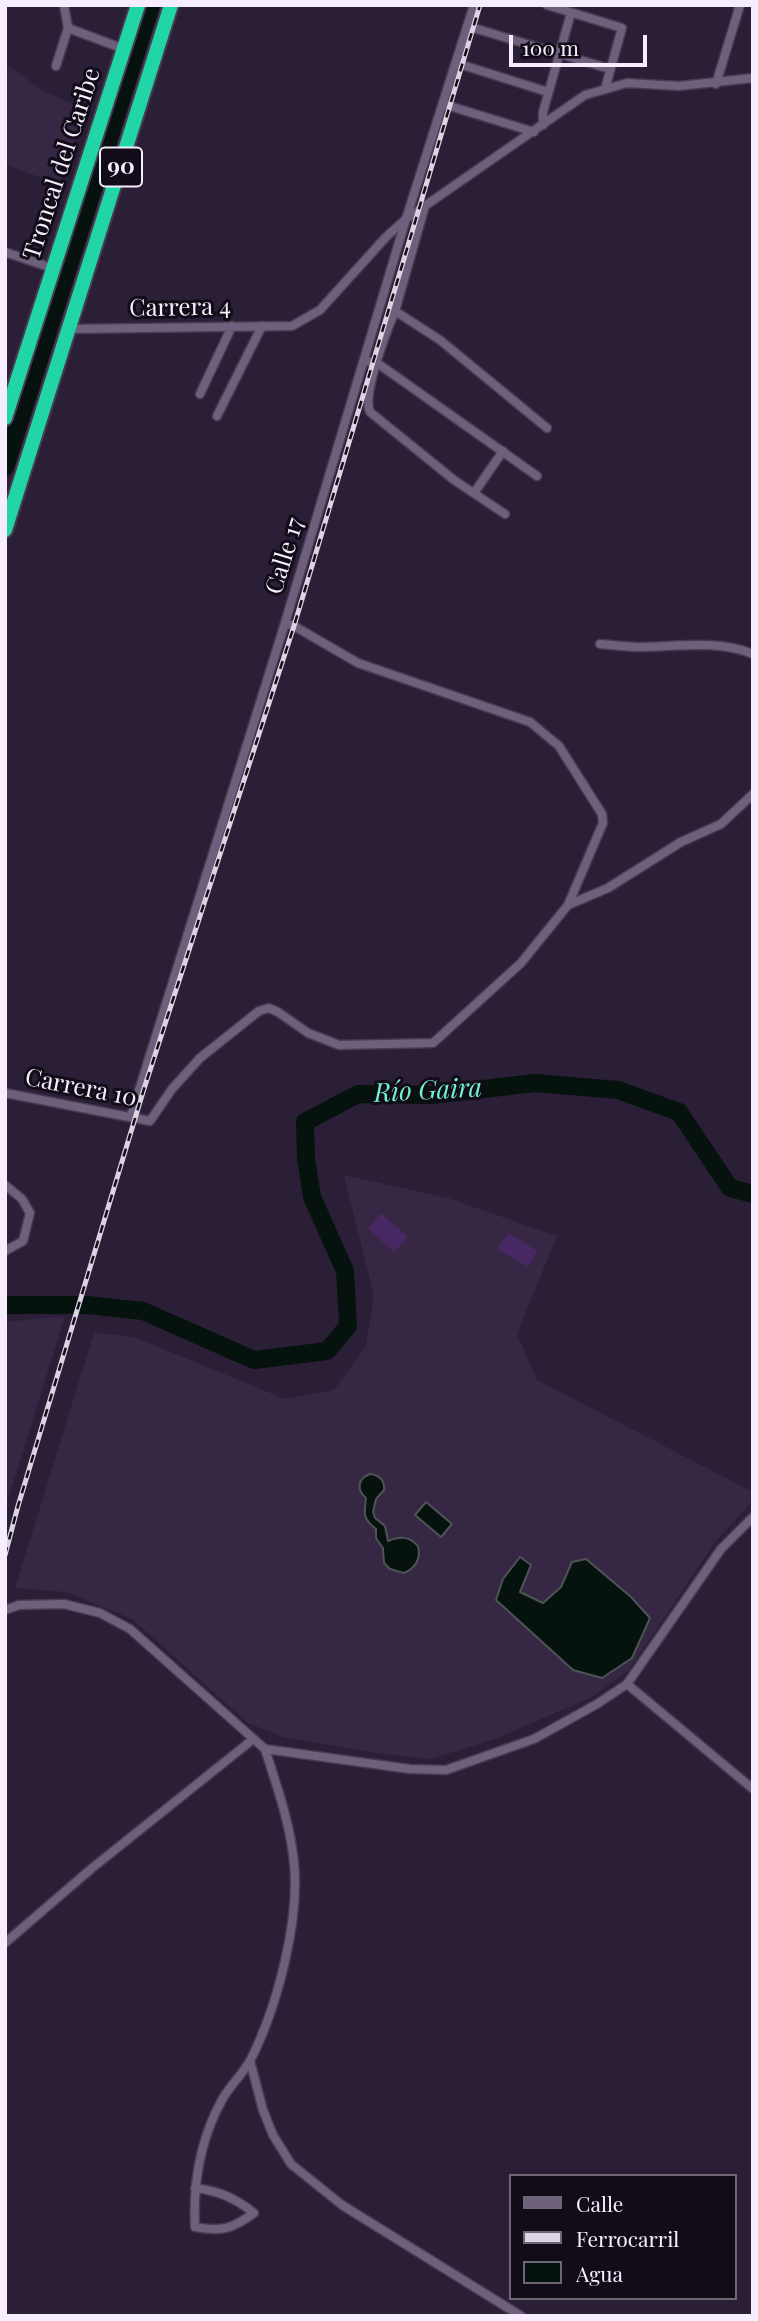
<!DOCTYPE html>
<meta charset="utf-8">
<style>
body{margin:0}
#map{position:relative;width:758px;height:2321px;overflow:hidden;background:#2b1f37;font-family:"Playfair Display",serif}
canvas{display:block}
.frame{position:absolute;inset:0;border:7px solid #f6eeff;pointer-events:none}
.legend{position:absolute;left:509px;top:2174px;width:228px;height:126px;box-sizing:border-box;background:#110c17;border:2px solid #6d6674;margin:0;padding:9px 12px;list-style:none;font-size:21px;color:#f6eeff}
.legend li{display:flex;align-items:center;gap:14px;height:35px}
.legend b{width:35px;border:2px solid #6d6674}
.scale{position:absolute;left:509px;top:35px;width:138px;height:32px;box-sizing:border-box;border:4px solid #f6eeff;border-top:0;padding-left:9px;font-size:21px;line-height:24px;white-space:nowrap;color:#f6eeff;-webkit-text-stroke:5px #110c17;paint-order:stroke}
</style>
<div id="map">
<canvas width="758" height="2321"></canvas>
<div class="frame"></div>
<ul class="legend">
<li><b style="height:9px;background:#6e607c"></b>Calle</li>
<li><b style="height:9px;background:#dcd3e5"></b>Ferrocarril</li>
<li><b style="height:19px;background:#06120d"></b>Agua</li>
</ul>
<div class="scale">100 m</div>
</div>
<script>
const ctx = document.querySelector('canvas').getContext('2d');
ctx.lineJoin = 'round';
function fillPath(path, color) {
  ctx.fillStyle = color;
  ctx.fill(path, 'evenodd');
}
function trace(path, color, width, dash) {
  ctx.strokeStyle = color;
  ctx.lineWidth = width;
  ctx.lineCap = dash ? 'butt' : 'round';
  ctx.setLineDash(dash || []);
  ctx.stroke(path);
}
function drawText(font, color, halo, rows, align = 'center') {
  ctx.font = font + ' "Playfair Display",serif';
  ctx.lineWidth = 6;
  ctx.setLineDash([]);
  ctx.textBaseline = 'middle';
  ctx.strokeStyle = halo;
  ctx.fillStyle = color;
  for (const [text, x, y, turn = 0] of rows) {
    ctx.save();
    ctx.translate(x, y);
    ctx.rotate((+turn || 0) * Math.PI / 180);
    ctx.textAlign = isNaN(turn) ? turn : align;
    if (halo) ctx.strokeText(text, 0, 0);
    ctx.fillText(text, 0, 0);
    ctx.restore();
  }
}
const built = new Path2D(`
 M 5,63 L 43,91 L 84,109 L 59,184 L 11,167 L 5,163 Z
 M 344,1175 L 448,1198 L 557,1236 L 517,1334 L 537,1380 L 753,1492 L 753,1501 L 716,1541 L 628,1671 L 590,1698 L 495,1739 L 431,1759 L 376,1753 L 283,1737 L 248,1723 L 132,1619 L 66,1592 L 15,1588 L 94,1333 L 134,1337 L 285,1399 L 334,1390 L 366,1346 L 374,1295 Z
 M 65,1316 L 5,1509 L 5,1322 Z`);
const green = new Path2D(`
 M 381,1213 L 408,1237 L 394,1252 L 368,1229 Z
 M 508,1233 L 538,1251 L 528,1267 L 497,1249 Z`);
const water = new Path2D(`
 M 370,1474 C 380,1475 385,1481 384,1490 L 376,1499 L 373,1512 L 375,1518 L 385,1526 L 388,1541 C 400,1536 409,1536 418,1546 C 421,1559 415,1568 404,1573 L 390,1569 L 384,1563 L 383,1548 L 376,1538 L 376,1529 C 363,1519 364,1515 366,1498 C 356,1490 358,1478 370,1474 Z
 M 426,1502 L 452,1524 L 441,1537 L 415,1515 Z
 M 520,1557 L 531,1565 L 520,1592 L 543,1603 L 561,1587 L 572,1562 L 586,1559 L 631,1597 L 650,1618 L 632,1658 L 602,1678 L 573,1670 L 496,1600 L 503,1579 Z`);
const river = new Path2D(`
 M 5,467 L 151,5
 M 5,1305 L 87,1305 L 143,1311 L 254,1360 L 327,1351 L 348,1326 L 345,1271 L 312,1197 L 306,1158 L 305,1122 L 358,1094 L 432,1095 L 535,1083 L 618,1090 L 679,1112 L 730,1188 L 753,1194`);
const street = new Path2D(`
 M 547,5 L 622,28 L 605,89
 M 467,26 L 610,69
 M 68,28 L 124,49
 M 456,63 L 548,92
 M 56,66 L 68,28 L 64,5
 M 716,84 L 740,5
 M 443,104 L 534,132
 M 543,125 L 543,112 L 571,13
 M 5,252 L 52,268
 M 395,311 L 425,206
 M 69,329 L 292,326 L 320,310 L 386,237 L 406,219 L 585,95 L 627,83 L 679,86 L 753,78
 M 364,360 L 380,365 L 537,476
 M 200,394 L 232,326
 M 217,416 L 262,326
 M 474,493 L 503,451
 M 505,514 L 454,480 L 370,412 C 362,394 387,330 395,311 L 440,340 L 547,428
 M 285,623 L 294,626 L 358,663 L 530,722 L 559,746 L 602,814 L 603,823 L 568,905
 M 600,644 C 613,645 626,647 638,647 C 676,647 717,639 753,654
 M 5,1093 L 150,1121 L 172,1089 L 200,1058 L 259,1011 L 269,1008 L 278,1012 L 308,1033 L 339,1045 L 433,1043 L 521,963 L 568,905 L 608,888 L 681,842 L 721,824 L 753,794
 M 131,1116 L 285,623 L 406,219 L 474,5
 M 5,1185 L 22,1199 L 30,1213 L 23,1241 L 5,1251
 M 5,1610 L 19,1605 L 64,1604 L 100,1613 L 130,1629 L 265,1749 L 410,1769 L 446,1770 L 534,1739 L 597,1704 L 627,1684 L 721,1549 L 753,1517
 M 627,1684 L 753,1789
 M 5,1943 L 91,1869 L 252,1740
 M 250,2061 L 263,2110 L 273,2135 L 291,2164 L 342,2205 L 521,2316
 M 195,2188 C 219,2191 235,2198 254,2213 C 232,2229 222,2232 195,2227 C 193,2183 201,2137 223,2098 C 231,2084 244,2073 251,2059 C 277,2007 300,1921 294,1863 C 290,1822 277,1787 265,1749`);
const highway = new Path2D(`
 M 5,418 L 138,5
 M 5,530 L 171,5`);
const rail = new Path2D(`
 M 5,1555 L 18,1506 L 143,1092 L 294,626 L 480,5`);
const shields = [
 [121,167,42]
];
const shieldNames = [
 ["90",121,167]
];
const streetNames = [
 ["Troncal del Caribe",62,164,-72],
 ["Carrera 4",180,308,-1],
 ["Calle 17",285,556,-73],
 ["Carrera 10",81,1088,11]
];
const waterNames = [
 ["Río Gaira",428,1091,-3]
];
fillPath(built, '#362745');
fillPath(green, '#472862');
fillPath(water, '#06120d');
trace(water, '#4e5456', 2);
trace(river, '#06120d', 18);
trace(street, '#463b50', 11);
trace(highway, '#463b50', 18);
trace(street, '#6e607c', 8);
trace(highway, '#21d5a7', 14);
trace(rail, '#dcd3e5', 5);
trace(rail, '#110c17', 2.5, [8]);
for (const [x, y, w] of shields) {
  const box = new Path2D();
  box.roundRect(x - w / 2, y - 19.5, w, 39, 5);
  ctx.fillStyle = '#110c17';
  ctx.fill(box);
  trace(box, '#f6eeff', 2);
}
drawText('bold 23px', '#f6eeff', null, shieldNames);
drawText('24px', '#f6eeff', '#110c17', streetNames);
drawText('italic 26px', '#70f5cb', '#110c17', waterNames);
</script>
